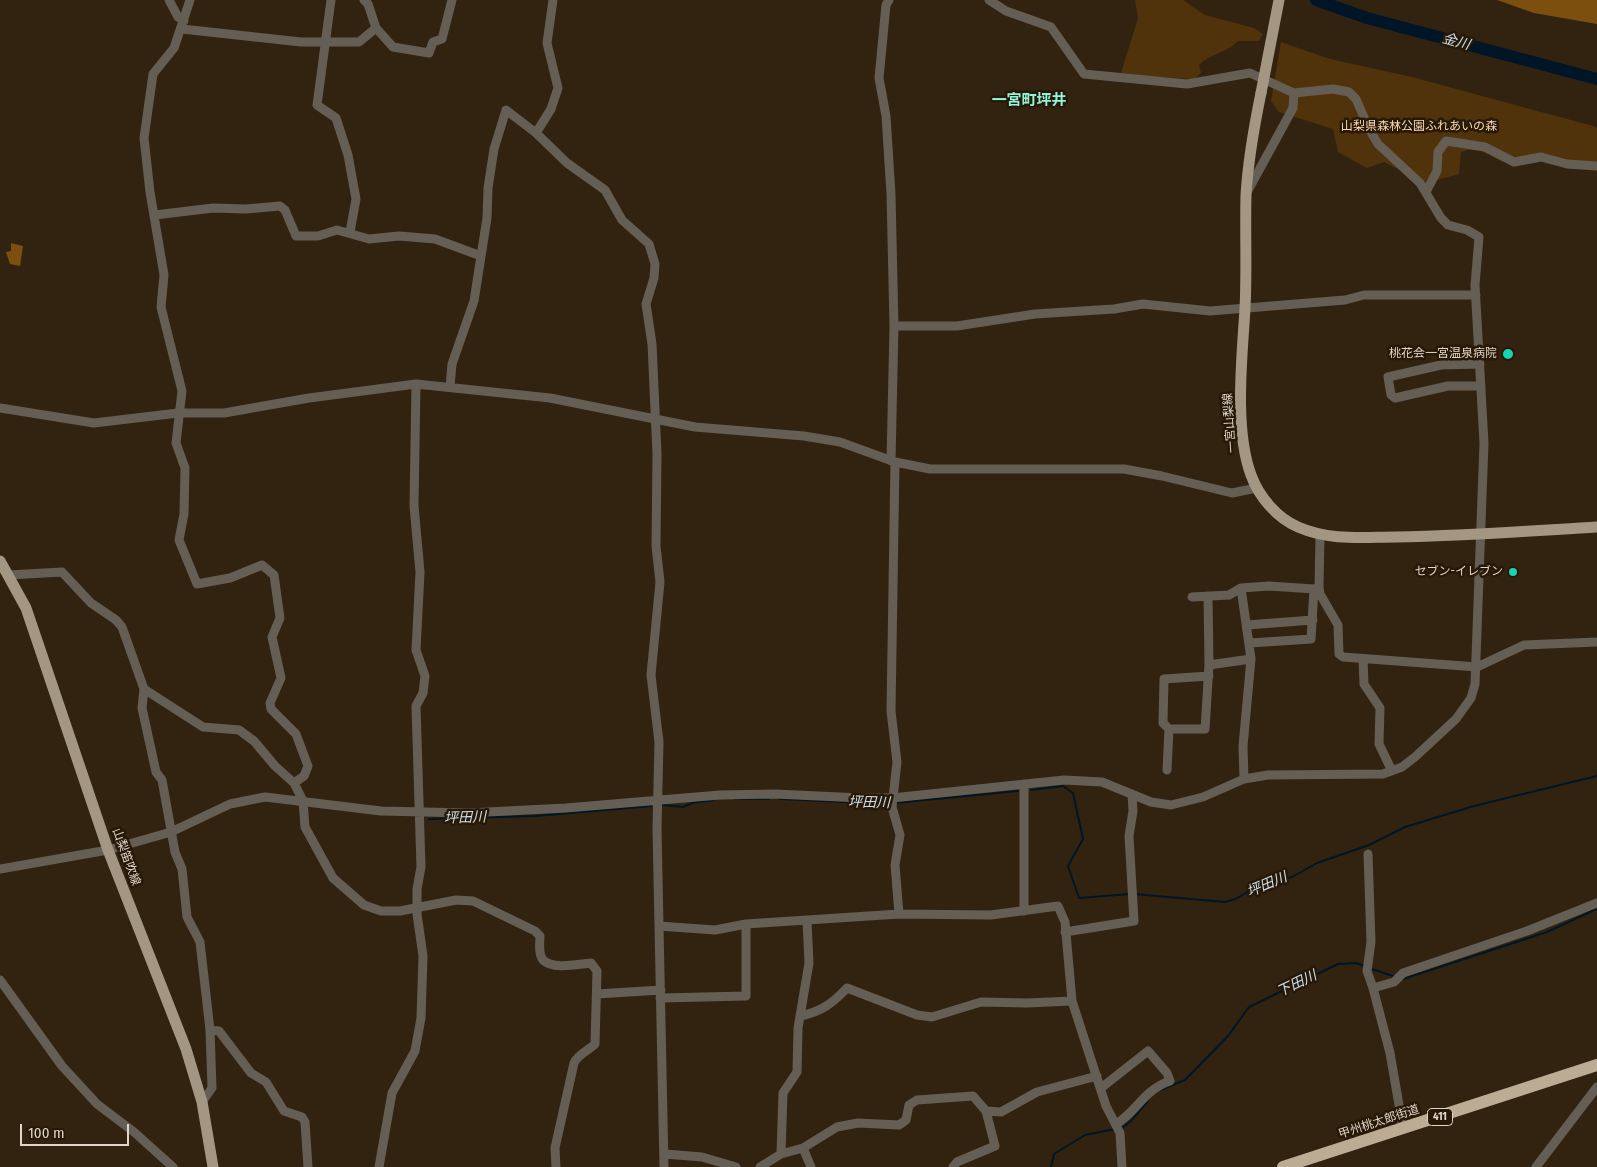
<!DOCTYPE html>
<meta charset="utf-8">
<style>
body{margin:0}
#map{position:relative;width:1597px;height:1167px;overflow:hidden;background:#322311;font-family:"Fira Sans Condensed",sans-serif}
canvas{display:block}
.scale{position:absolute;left:20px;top:1124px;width:109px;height:22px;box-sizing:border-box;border:2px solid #dfd5ca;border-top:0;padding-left:6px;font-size:15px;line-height:18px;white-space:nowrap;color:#dfd5ca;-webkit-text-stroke:4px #281907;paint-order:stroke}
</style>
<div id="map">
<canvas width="1597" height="1167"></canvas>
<div class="scale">100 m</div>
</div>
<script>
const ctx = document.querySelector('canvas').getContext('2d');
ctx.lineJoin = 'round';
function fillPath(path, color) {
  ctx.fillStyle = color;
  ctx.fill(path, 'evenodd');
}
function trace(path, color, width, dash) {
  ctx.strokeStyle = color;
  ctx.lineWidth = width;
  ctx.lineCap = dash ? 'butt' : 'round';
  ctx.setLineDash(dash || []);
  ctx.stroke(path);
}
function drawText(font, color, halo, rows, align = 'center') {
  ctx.font = font + ' "Fira Sans Condensed","Noto Sans JP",sans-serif';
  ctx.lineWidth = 5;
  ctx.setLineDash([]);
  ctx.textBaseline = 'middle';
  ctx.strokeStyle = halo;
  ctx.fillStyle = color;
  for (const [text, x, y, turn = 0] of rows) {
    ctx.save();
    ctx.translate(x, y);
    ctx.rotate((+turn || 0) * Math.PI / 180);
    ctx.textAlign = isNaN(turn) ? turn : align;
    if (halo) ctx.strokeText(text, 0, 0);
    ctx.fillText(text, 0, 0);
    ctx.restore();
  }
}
const green = new Path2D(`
 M 1135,0 L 1183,0 L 1205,15 L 1254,28 L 1263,34 L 1259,41 L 1238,41 C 1225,54 1211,53 1199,65 L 1201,73 L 1195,79 L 1138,76 L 1121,73 L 1138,18 Z
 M 1281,42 L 1330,59 L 1412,77 L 1593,126 L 1597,128 L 1597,167 L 1540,160 L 1503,162 L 1475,148 L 1461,152 L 1459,174 L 1426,183 L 1384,162 L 1367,168 L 1338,152 L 1333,129 L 1279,112 L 1271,101 Z`);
const forest = new Path2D(`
 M 1497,0 L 1597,0 L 1597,24 L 1534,13 Z
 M 11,243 L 23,246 L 20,266 L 10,264 L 6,252 L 11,251 Z`);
const stream = new Path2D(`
 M 1031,790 L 1063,786 L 1073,793 L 1083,839 L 1068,866 L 1079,898 L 1130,894
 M 734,799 L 769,799
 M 780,799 L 890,804
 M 895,803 L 1018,791
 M 663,805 L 683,807 L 692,803 L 714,800
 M 429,819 L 536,816 L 651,806
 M 1134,894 L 1225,902 L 1236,899 L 1247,892 L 1292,877 L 1317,863 L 1369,845 L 1405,827 L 1474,806 L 1597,776
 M 1369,968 L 1396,977
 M 1403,979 L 1547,932 L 1597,909
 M 1160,1090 L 1185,1080 L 1228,1036 L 1249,1007 L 1338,964 L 1356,963 L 1365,966
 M 1122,1128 L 1131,1121 L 1148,1101
 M 1051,1167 L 1054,1154 L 1085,1135 L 1115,1129`);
const river = new Path2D(`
 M 1316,0 L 1367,18 L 1597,79`);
const minor = new Path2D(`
 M 169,0 L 178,17 L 184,21
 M 190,0 L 174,48 L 153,74 L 144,138 L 150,192 L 164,275 L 161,307 L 182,391 L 176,443 L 185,468 L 184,514 L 179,540 L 197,584 L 230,578 L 262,565 L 274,575 L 280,618 L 272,637 L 281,678 L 270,703 L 271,709 L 296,734 L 308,766 L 304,776 L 294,783
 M 331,0 L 317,105 L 336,118 L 348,155 L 356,199 L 350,232
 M 364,0 L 368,4 L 376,28 L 393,47 L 429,53 L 433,42 L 442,39 L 452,0
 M 889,0 L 886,5 L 879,78 L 886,116 L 891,194 L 894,326 L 891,461
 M 182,29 L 301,42 L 359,42 L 376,28
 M 536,133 L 551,109 L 558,88 L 547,43 L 553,0
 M 1426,192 L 1437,171 L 1438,152 L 1446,141 L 1485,147 L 1514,162 L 1541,157 L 1567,164 L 1597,166
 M 1246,194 L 1293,108 L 1294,93
 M 155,215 L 213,208 L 246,209 L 280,206 L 285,210 L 296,236 L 318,236 L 337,230 L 369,239 L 399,236 L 435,239 L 481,256
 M 894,326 L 957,326 L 1035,314 L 1114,309 L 1143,304 L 1210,311 L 1345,300 L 1364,295 L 1476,295
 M 1480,364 L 1441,365 L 1388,377 L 1391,395 L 1395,398 L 1448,386 L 1481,386
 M 450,387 L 452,364 L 474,301 L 487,218 L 488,188 L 494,149 L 506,110 L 536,133 L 567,163 L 605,190 L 622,220 L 649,244 L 655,264 L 654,278 L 646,304 L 652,344 L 657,454 L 656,546 L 660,582 L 651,675 L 659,742 L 657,829 L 664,1167
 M 0,408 L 94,423 L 178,413 L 224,413 L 309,398 L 416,384 L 550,398 L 695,427 L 804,436 L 840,442 L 895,462 L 930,469 L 1124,469 L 1162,476 L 1232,493 L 1257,488
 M 895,462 L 891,711 L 897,762 L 892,807 L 900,835 L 895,865 L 899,914
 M 9,575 L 62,572 L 91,603 L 116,620 L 122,627 L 144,689 L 142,708 L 156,772 L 162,780 L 175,852 L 182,869 L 187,917 L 200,942 L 210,1030 L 212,1088 L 202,1102
 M 1319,587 L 1320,594 L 1338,625 L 1339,654 L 1343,657 L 1477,667 L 1524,645 L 1597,642
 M 1241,588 L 1251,659 L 1243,746 L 1244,779
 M 1192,597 L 1229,595 L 1241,588 L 1269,586 L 1314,589 L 1319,587 L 1320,535
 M 1247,625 L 1313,620
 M 1250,643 L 1311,639 L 1314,589
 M 1363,659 L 1364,684 L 1380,708 L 1379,744 L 1392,771
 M 1209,665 L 1251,659
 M 144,689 L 203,727 L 239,730 L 254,741 L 275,766 L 294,783 L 303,801 L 305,827 L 333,878 L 364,905 L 381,911 L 400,911 L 456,900 L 473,901 L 535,931 L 540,936 C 540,942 538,954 543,960 C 553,970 578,964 591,963 L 597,971 L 595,1044 C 588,1051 578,1054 574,1063 L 555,1148 L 556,1167
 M 1169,729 L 1205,729 L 1209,665 L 1208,596
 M 1167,770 L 1169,729 L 1163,723 L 1164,679 L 1209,676
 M 1368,854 L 1371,942 L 1367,971 L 1373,988
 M 0,869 L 108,850 L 171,832 L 230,804 L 265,797 L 381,811 L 468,813 L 566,808 L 720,795 L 775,794 L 861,798 L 892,798 L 1064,780 L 1102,782 L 1151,802 L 1171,805 L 1203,797 L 1244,779 L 1268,775 L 1383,774 L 1402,767 L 1415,757 L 1456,719 L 1471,698 L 1475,684 L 1484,443 L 1475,285 L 1479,237 L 1467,230 L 1448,225 L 1441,218 L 1420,183 L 1378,144 L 1369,129 L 1356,99 L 1349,92 L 1333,89 L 1294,93 L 1250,73 L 1187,84 L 1084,74 L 1051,27 L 1006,11 L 989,0
 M 1024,911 L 1024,784
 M 659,926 L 715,930 L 746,924 L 899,914 L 991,915 L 1058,906 L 1065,922 L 1072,1001 L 1106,1106 L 1120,1133 L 1122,1167
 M 1065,932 L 1134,921 L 1129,836 L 1133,811 L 1132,794
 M 0,980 L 62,1066 L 97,1104 L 134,1132 L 173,1167
 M 597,994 L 661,990
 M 660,998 L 746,996 L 746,924
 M 800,1016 C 821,1012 833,1003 847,988 L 917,1015 L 932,1017 L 981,1002 L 1027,1003 L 1072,1001
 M 210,1030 L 219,1031 L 251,1073 L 266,1082 L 284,1111 L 302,1117 L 305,1122 L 308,1167
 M 1101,1088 L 1148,1051 L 1167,1073 L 1170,1081 C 1143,1090 1137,1112 1116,1124
 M 986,1111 L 1001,1112 L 1037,1092 L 1097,1076
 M 1403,1128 L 1390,1053 L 1373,988 L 1394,982 L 1403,973 L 1527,931 L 1597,903
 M 803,1148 L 811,1167
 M 665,1154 L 702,1157 L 736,1167
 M 781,1154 L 783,1093 L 797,1072 L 798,1028 L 809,963 L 807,921
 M 379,1167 L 392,1093 L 415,1051 L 421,1018 L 423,956 L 417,914 L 417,889 L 421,867 L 416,706 L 423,693 L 425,676 L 416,650 L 420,572 L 414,506 L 416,384
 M 760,1167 L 781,1154 L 803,1148 L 837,1127 L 858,1123 L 899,1125 L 906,1120 L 909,1105 L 917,1100 L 973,1096 L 986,1111 L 995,1146 L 957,1162 L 953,1167
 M 1536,1167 L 1597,1087`);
const major = new Path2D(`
 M 1261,93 C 1254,127 1248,161 1246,195 C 1245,233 1247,271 1245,309 C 1242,358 1234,429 1251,475 C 1259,497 1277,518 1298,527 C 1330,541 1363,537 1396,537 C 1463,536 1530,531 1597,527
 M 0,561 L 26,608 L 108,850 L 186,1049 L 202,1102 L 213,1167`);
const highway = new Path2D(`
 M 1283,1167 L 1597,1065`);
const majorBridge = new Path2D(`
 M 1261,93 L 1279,0`);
const markers = [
 [1508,354,6,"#15d5b3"],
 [1513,572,5,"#15d5b3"]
];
const shields = [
 [1440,1117,25]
];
const shieldNames = [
 ["411",1440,1117]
];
const parkNames = [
 ["山梨県森林公園ふれあいの森",1419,127]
];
const poiNames = [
 ["桃花会一宮温泉病院",1497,354],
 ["セブン-イレブン",1503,572]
];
const streetNames = [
 ["一宮山梨線",1230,423,-94],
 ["山梨笛吹線",126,857,70],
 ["甲州桃太郎街道",1379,1122,-18]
];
const waterNames = [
 ["金川",1456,42,15],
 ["坪田川",869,803,1],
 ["坪田川",465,818,-2],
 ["坪田川",1267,885,-23],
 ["下田川",1297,984,-26]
];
const quarterNames = [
 ["一宮町坪井",1029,101]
];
fillPath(green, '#50320b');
fillPath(forest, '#7d4f0f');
trace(stream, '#001626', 2);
trace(river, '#001626', 12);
trace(minor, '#655e55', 9);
trace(major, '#a39682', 11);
trace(highway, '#bcac94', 12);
trace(majorBridge, '#a39682', 11);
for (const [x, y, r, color] of markers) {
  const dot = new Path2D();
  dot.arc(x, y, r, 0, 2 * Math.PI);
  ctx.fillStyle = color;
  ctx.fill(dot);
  trace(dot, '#281907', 2);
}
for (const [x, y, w] of shields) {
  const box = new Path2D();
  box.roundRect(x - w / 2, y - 8.5, w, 17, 4);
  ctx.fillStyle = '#281907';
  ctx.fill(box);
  trace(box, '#dfd5ca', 1);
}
drawText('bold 11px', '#dfd5ca', null, shieldNames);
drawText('12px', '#f8d7b3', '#281907', parkNames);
drawText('12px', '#dfd5ca', '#281907', poiNames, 'right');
drawText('12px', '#dfd5ca', '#281907', streetNames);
drawText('italic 14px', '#cbe0ee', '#281907', waterNames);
drawText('bold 15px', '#92f4db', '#281907', quarterNames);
</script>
